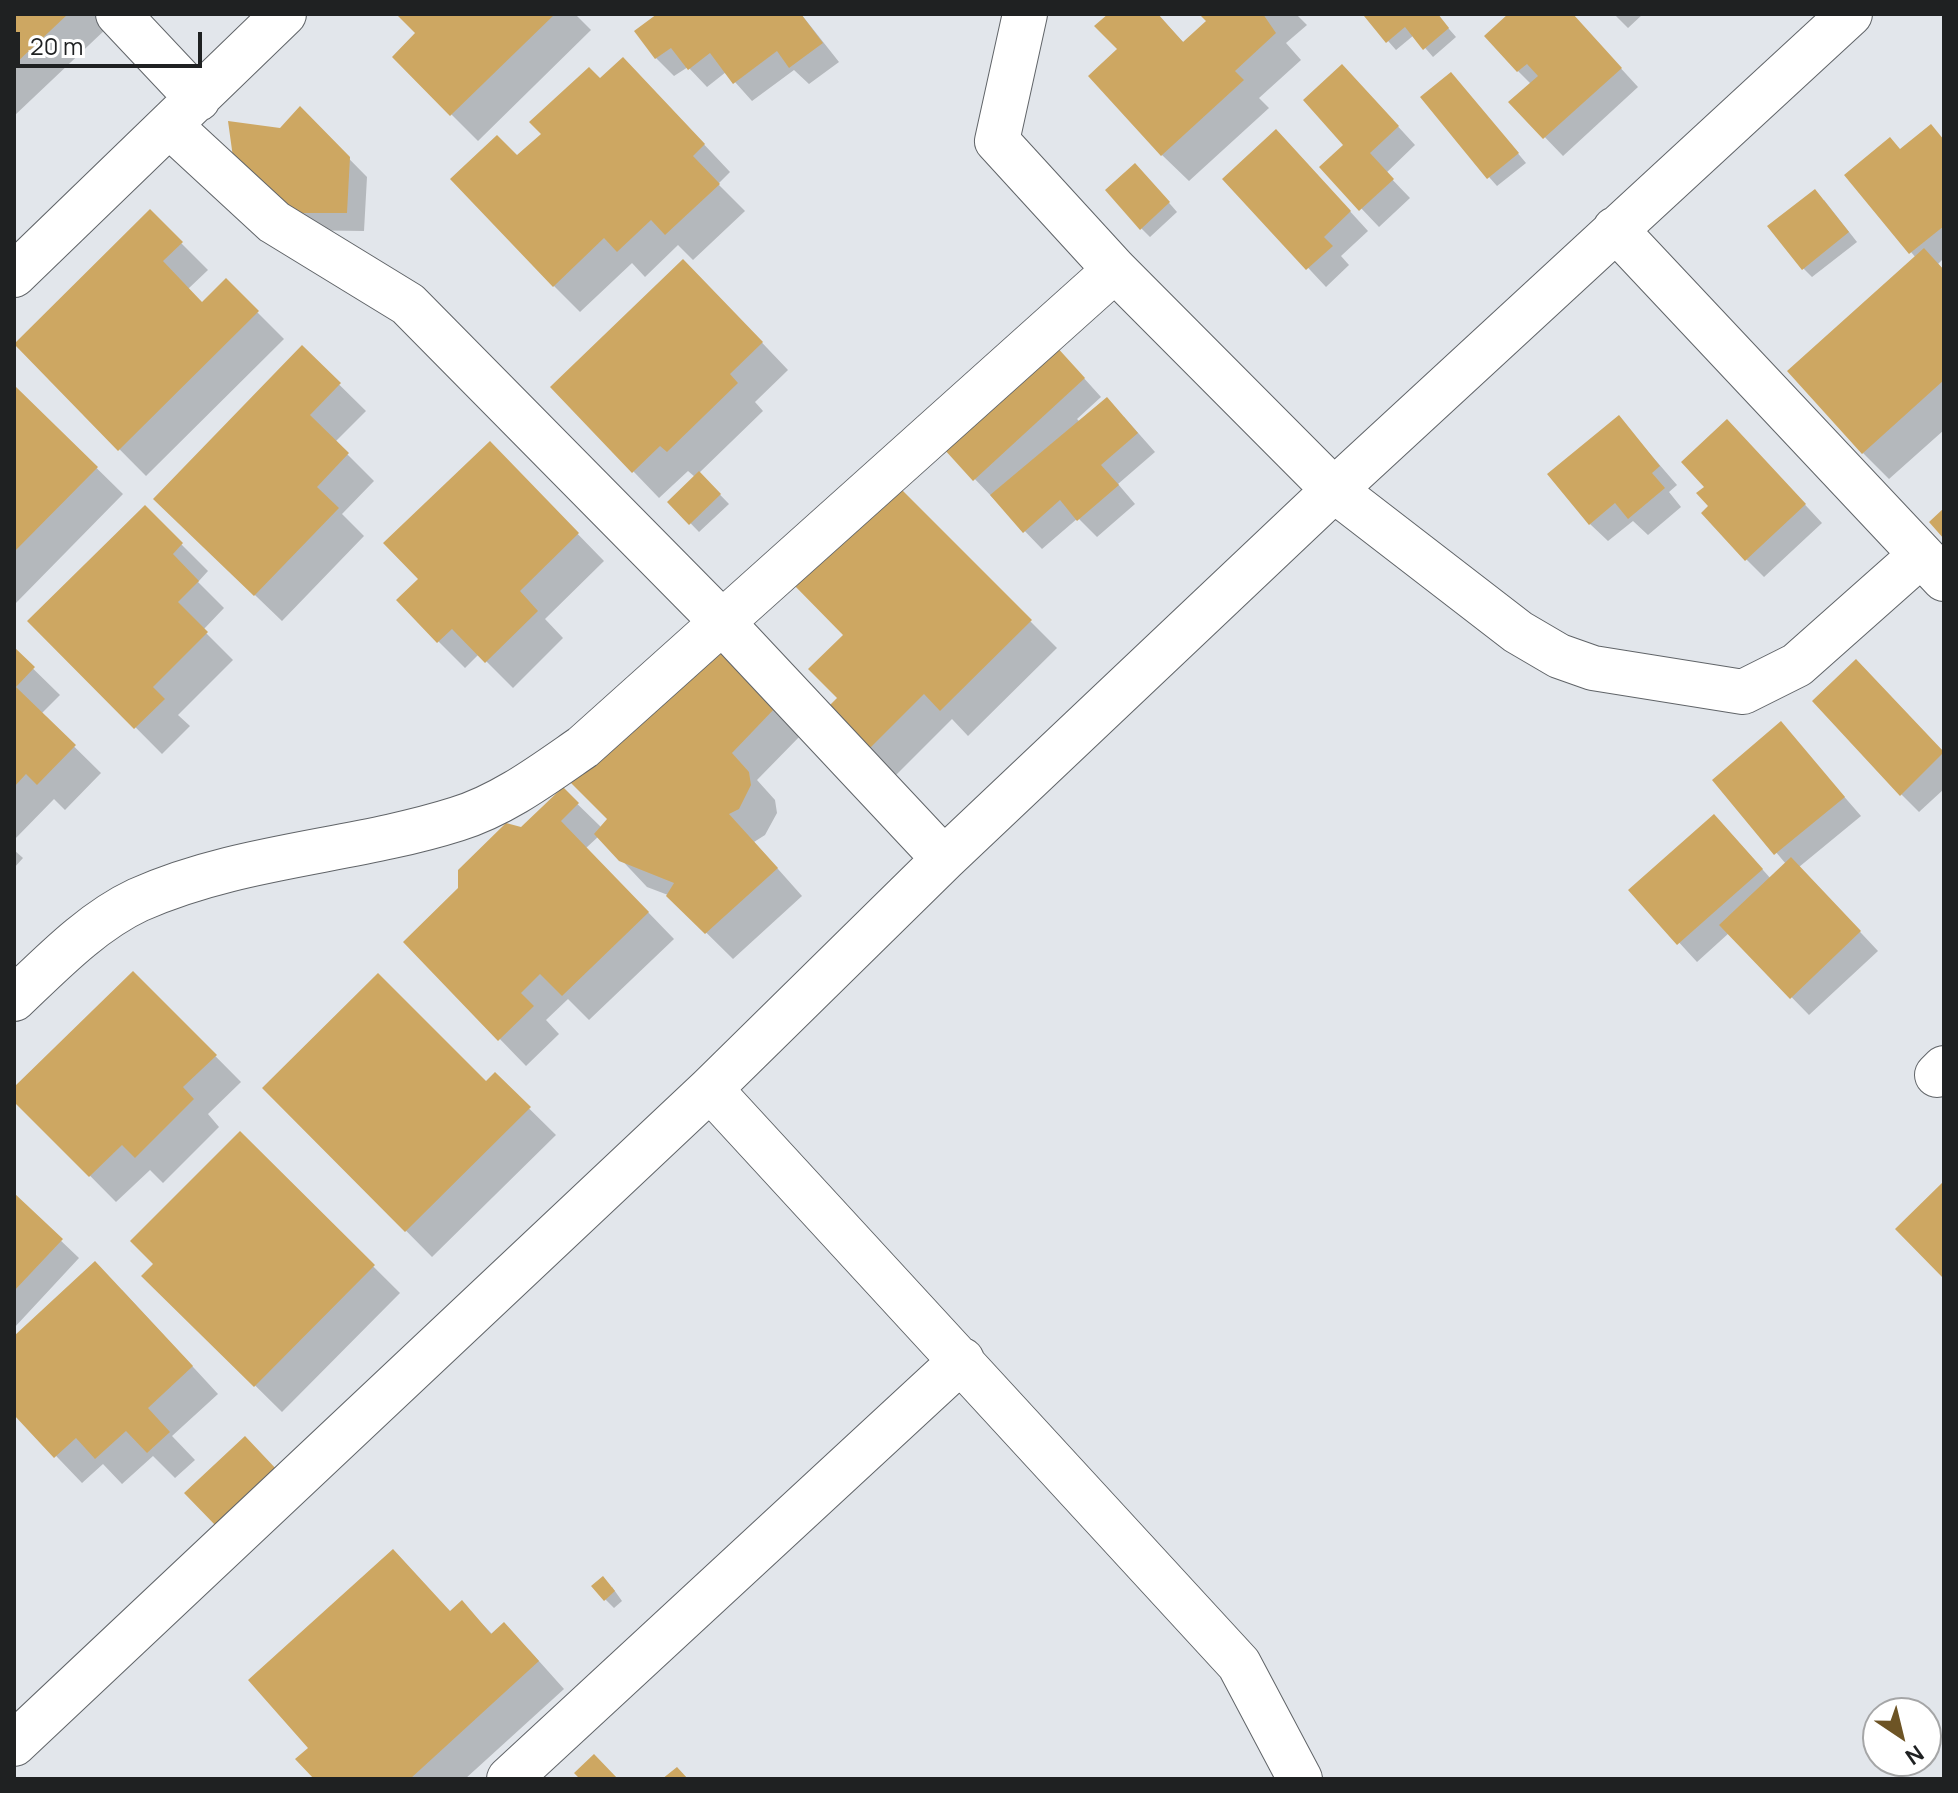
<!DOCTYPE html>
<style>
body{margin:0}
#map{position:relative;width:1958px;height:1793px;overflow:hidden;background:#e2e6eb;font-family:Manrope,sans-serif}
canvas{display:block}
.frame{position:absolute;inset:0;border:16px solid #1f2122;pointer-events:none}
.north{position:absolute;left:1862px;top:1697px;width:80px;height:80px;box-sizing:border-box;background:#fff;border:2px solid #a5a6a7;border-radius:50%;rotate:145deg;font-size:22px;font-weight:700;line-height:32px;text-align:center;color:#1f2122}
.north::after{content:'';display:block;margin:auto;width:28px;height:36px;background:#6d5425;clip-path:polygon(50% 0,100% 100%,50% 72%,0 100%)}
.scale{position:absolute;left:16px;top:32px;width:186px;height:36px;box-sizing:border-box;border:4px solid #1f2122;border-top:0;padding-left:10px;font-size:24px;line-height:28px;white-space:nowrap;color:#1f2122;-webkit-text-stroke:6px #fff;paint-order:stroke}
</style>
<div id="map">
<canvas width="1958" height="1793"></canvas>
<div class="frame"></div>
<div class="north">N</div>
<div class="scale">20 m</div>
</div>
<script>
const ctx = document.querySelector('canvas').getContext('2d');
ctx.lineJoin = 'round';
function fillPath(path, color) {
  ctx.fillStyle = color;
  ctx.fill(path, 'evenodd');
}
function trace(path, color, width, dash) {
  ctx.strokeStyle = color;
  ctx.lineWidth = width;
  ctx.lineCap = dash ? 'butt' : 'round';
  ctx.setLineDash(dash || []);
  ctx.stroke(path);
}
const shadow = new Path2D(`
 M 14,14 L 96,14 L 108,27 L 14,116 Z
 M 398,14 L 575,14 L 591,30 L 478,141 L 394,57 L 418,34 Z
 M 660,14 L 801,14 L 839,62 L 809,84 L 794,70 L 752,101 L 726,72 L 707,87 L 688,67 L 674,76 L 656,58 Z
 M 1111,14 L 1157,14 L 1184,43 L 1209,21 L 1202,14 L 1296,14 L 1307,25 L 1286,43 L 1301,60 L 1259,98 L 1269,108 L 1189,181 L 1162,155 L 1120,50 Z
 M 1369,14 L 1436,14 L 1456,37 L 1433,57 L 1414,35 L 1396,50 L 1367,17 Z
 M 1511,14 L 1571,14 L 1638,87 L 1563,156 L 1511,102 L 1531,84 L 1518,71 Z
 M 1614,14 L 1643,14 L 1628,28 Z
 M 600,80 L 649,86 L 730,172 L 718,184 L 745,211 L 693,260 L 678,245 L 645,277 L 632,263 L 580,312 L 554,286 L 517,158 Z
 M 1459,83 L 1526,163 L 1497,186 L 1489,177 Z
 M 1360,85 L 1415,145 L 1386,173 L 1410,198 L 1379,227 L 1322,167 L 1346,145 Z
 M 300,109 L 367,177 L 364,231 L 289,230 L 281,130 Z
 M 1931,127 L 1944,140 L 1944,258 L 1938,264 L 1944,270 L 1944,430 L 1889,479 L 1863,453 L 1916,258 L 1847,175 L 1902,151 Z
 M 1294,150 L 1368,231 L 1341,256 L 1349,265 L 1326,287 L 1225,179 Z
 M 1144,174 L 1177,212 L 1150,237 L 1141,228 Z
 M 1824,200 L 1857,242 L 1812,277 L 1803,268 Z
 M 150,212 L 208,270 L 188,289 L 203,305 L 226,281 L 284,339 L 146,476 L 16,345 Z
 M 710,288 L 788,370 L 755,402 L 763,411 L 699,473 L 729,504 L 699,532 L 670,502 L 695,477 L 688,471 L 659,498 L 633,471 Z
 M 302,348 L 366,411 L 335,442 L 374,481 L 342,514 L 364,536 L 282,621 L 182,525 Z
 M 1073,366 L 1101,397 L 1077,419 L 1080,422 L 1124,417 L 1155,452 L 1118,484 L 1135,504 L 1097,537 L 1078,518 L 1042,549 L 946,449 Z
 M 14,387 L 123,494 L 14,605 Z
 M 1619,418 L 1677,485 L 1669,492 L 1681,507 L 1648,535 L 1633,521 L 1608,541 L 1590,524 Z
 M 1745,440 L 1822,523 L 1764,577 L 1746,559 L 1711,507 Z
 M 490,444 L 604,561 L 545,619 L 563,638 L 513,688 L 479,654 L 465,668 L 438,641 L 420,579 Z
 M 894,485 L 1057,648 L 968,736 L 952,719 L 888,783 L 839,698 L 846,635 Z
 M 145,508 L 208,571 L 198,582 L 224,608 L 203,630 L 233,660 L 178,715 L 190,726 L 162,754 L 30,621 Z
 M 713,646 L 802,734 L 757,780 L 775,800 L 777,813 L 765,835 L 754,842 L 802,896 L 733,959 L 668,895 L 647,887 L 599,836 L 586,848 L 674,939 L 589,1020 L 568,999 L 546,1020 L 559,1034 L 526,1066 L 406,942 L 563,790 L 602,828 Z
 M 14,650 L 60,695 L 41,714 L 101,773 L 65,810 L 54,799 L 14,840 Z
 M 1874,680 L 1944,754 L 1944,789 L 1919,812 L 1901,794 Z
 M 1781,724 L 1861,816 L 1799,867 L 1878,951 L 1809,1015 L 1729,933 L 1697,962 L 1631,890 L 1731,834 L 1771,879 L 1786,864 L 1715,780 Z
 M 14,850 L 23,858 L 14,868 Z
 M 133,973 L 241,1082 L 208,1114 L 219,1127 L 163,1183 L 150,1170 L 116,1202 L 14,1099 L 14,1090 Z
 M 495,1075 L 556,1135 L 432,1257 L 265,1088 L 486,1084 Z
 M 240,1134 L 400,1293 L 282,1412 L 144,1276 L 156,1264 Z
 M 14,1196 L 79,1258 L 14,1328 Z
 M 122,1290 L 218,1394 L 172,1436 L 195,1460 L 175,1478 L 153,1456 L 122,1484 L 103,1464 L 82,1483 L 14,1412 L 14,1339 Z
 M 612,1587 L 622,1601 L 614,1608 L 605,1599 Z
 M 462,1603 L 493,1635 L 530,1651 L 564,1689 L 465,1779 L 316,1779 Z`);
const building = new Path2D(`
 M 14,14 L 68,14 L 14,65 Z
 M 396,14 L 555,14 L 450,116 L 392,57 L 415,33 Z
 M 657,14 L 801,14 L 823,43 L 789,68 L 777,51 L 733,84 L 710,53 L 688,70 L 671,48 L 655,59 L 634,31 Z
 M 1108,14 L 1158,14 L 1183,42 L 1206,21 L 1199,14 L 1263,14 L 1276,33 L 1235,71 L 1244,80 L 1161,156 L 1088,76 L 1117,49 L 1094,26 Z
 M 1366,14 L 1438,14 L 1449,28 L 1423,50 L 1405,27 L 1386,43 L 1364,16 Z
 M 1508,14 L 1573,14 L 1622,68 L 1543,139 L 1508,102 L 1538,76 L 1527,64 L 1517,72 L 1484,36 Z
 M 623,57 L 705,144 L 693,156 L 720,184 L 665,235 L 651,220 L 617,252 L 604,238 L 553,287 L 450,179 L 497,135 L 517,155 L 541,134 L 529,122 L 589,67 L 600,78 Z
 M 1342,64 L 1399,126 L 1370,153 L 1394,179 L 1359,211 L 1319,167 L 1343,145 L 1303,100 Z
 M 1451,72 L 1519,153 L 1487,179 L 1420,97 Z
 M 300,106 L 350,157 L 347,213 L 269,213 L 236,179 L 228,121 L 280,128 Z
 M 1931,124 L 1944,140 L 1944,226 L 1909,254 L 1844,175 L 1890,137 L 1900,149 Z
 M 1276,129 L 1351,211 L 1324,237 L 1333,246 L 1306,270 L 1222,179 Z
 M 1135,163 L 1170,202 L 1140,230 L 1105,190 Z
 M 1815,189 L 1849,232 L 1802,270 L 1767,226 Z
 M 150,209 L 183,242 L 163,261 L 202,302 L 226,278 L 259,311 L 118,451 L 14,344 Z
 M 1924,248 L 1944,270 L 1944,380 L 1862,454 L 1787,371 Z
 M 683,259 L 763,342 L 730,374 L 738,383 L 667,452 L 660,446 L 632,473 L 550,387 Z
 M 302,345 L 341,383 L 310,415 L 349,453 L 317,487 L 339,508 L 254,596 L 153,499 Z
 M 1055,345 L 1085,378 L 973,481 L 944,449 Z
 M 14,385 L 98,467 L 14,552 Z
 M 1107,397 L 1138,433 L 1101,465 L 1119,485 L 1077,521 L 1060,500 L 1023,533 L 990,495 Z
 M 1619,415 L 1660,466 L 1652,473 L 1665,488 L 1628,519 L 1615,503 L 1589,525 L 1547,474 Z
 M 1727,419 L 1806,504 L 1745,561 L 1701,513 L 1708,506 L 1696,493 L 1704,487 L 1681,462 Z
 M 490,441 L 579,533 L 520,591 L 538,611 L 485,663 L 452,629 L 437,643 L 396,600 L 418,579 L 383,543 Z
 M 699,471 L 721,494 L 689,525 L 667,502 Z
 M 894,482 L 1032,620 L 940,711 L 924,694 L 860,758 L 819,716 L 837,698 L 808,669 L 843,635 L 792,583 Z
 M 145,505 L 183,543 L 173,554 L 199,581 L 178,602 L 208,632 L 153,687 L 165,699 L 134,729 L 27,621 Z
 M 1944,508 L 1944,539 L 1929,522 Z
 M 713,643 L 777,706 L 732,753 L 749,772 L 751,785 L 739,809 L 729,814 L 778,868 L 705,934 L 666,896 L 674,883 L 619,861 L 594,834 L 607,819 L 571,783 Z
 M 14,647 L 35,667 L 16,687 L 76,745 L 37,785 L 26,774 L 14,787 Z
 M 1856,659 L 1944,752 L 1900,796 L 1812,701 Z
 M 1781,721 L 1845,797 L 1774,855 L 1712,780 Z
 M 563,787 L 579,803 L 561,821 L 649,912 L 562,996 L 540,974 L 521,993 L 534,1006 L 498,1041 L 403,942 L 458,888 L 458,870 L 506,823 L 521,827 Z
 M 1714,814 L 1763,869 L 1677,945 L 1628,890 Z
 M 1791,857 L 1861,931 L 1790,999 L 1719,925 Z
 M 133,971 L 217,1055 L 183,1087 L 194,1099 L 135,1158 L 122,1145 L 89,1177 L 14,1102 L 14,1087 Z
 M 378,973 L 486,1081 L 495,1072 L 531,1107 L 405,1232 L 262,1088 Z
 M 240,1131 L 375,1265 L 254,1387 L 141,1276 L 153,1264 L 130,1241 Z
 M 1944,1181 L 1944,1279 L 1895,1229 Z
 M 14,1193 L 63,1239 L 14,1291 Z
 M 95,1261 L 193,1366 L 148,1408 L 170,1432 L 147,1453 L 126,1431 L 95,1459 L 76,1438 L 54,1458 L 14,1415 L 14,1336 Z
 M 245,1436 L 278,1471 L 217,1527 L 184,1493 Z
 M 393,1549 L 450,1611 L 462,1600 L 491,1634 L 504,1622 L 539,1661 L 410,1779 L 314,1779 L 295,1759 L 308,1748 L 248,1680 Z
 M 603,1576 L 615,1591 L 604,1601 L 591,1586 Z
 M 594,1754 L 618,1779 L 580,1779 L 574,1773 Z
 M 677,1767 L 688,1779 L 662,1779 Z`);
const minor = new Path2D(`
 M 118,14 L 198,99
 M 1025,14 L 997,141 L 1115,270 L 1334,490 L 1518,632 L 1559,656 L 1593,668 L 1743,692 L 1797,665 L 1921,555
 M 170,126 L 274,222 L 408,304 L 721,621 L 944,859
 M 1615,229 L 1944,579
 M 14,275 L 284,14
 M 14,999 C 51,964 91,922 138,900 C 238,855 353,852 457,819 C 503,805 544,774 583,747 L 1115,270
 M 1937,1075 L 1944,1068
 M 710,1089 L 1239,1664 L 1300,1779
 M 14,1744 L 710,1089 L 944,859 L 1334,490 L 1850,14
 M 509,1779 L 962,1360`);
fillPath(shadow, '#0003');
fillPath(building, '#cda762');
trace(minor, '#606468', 46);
trace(minor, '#fff', 44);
</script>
